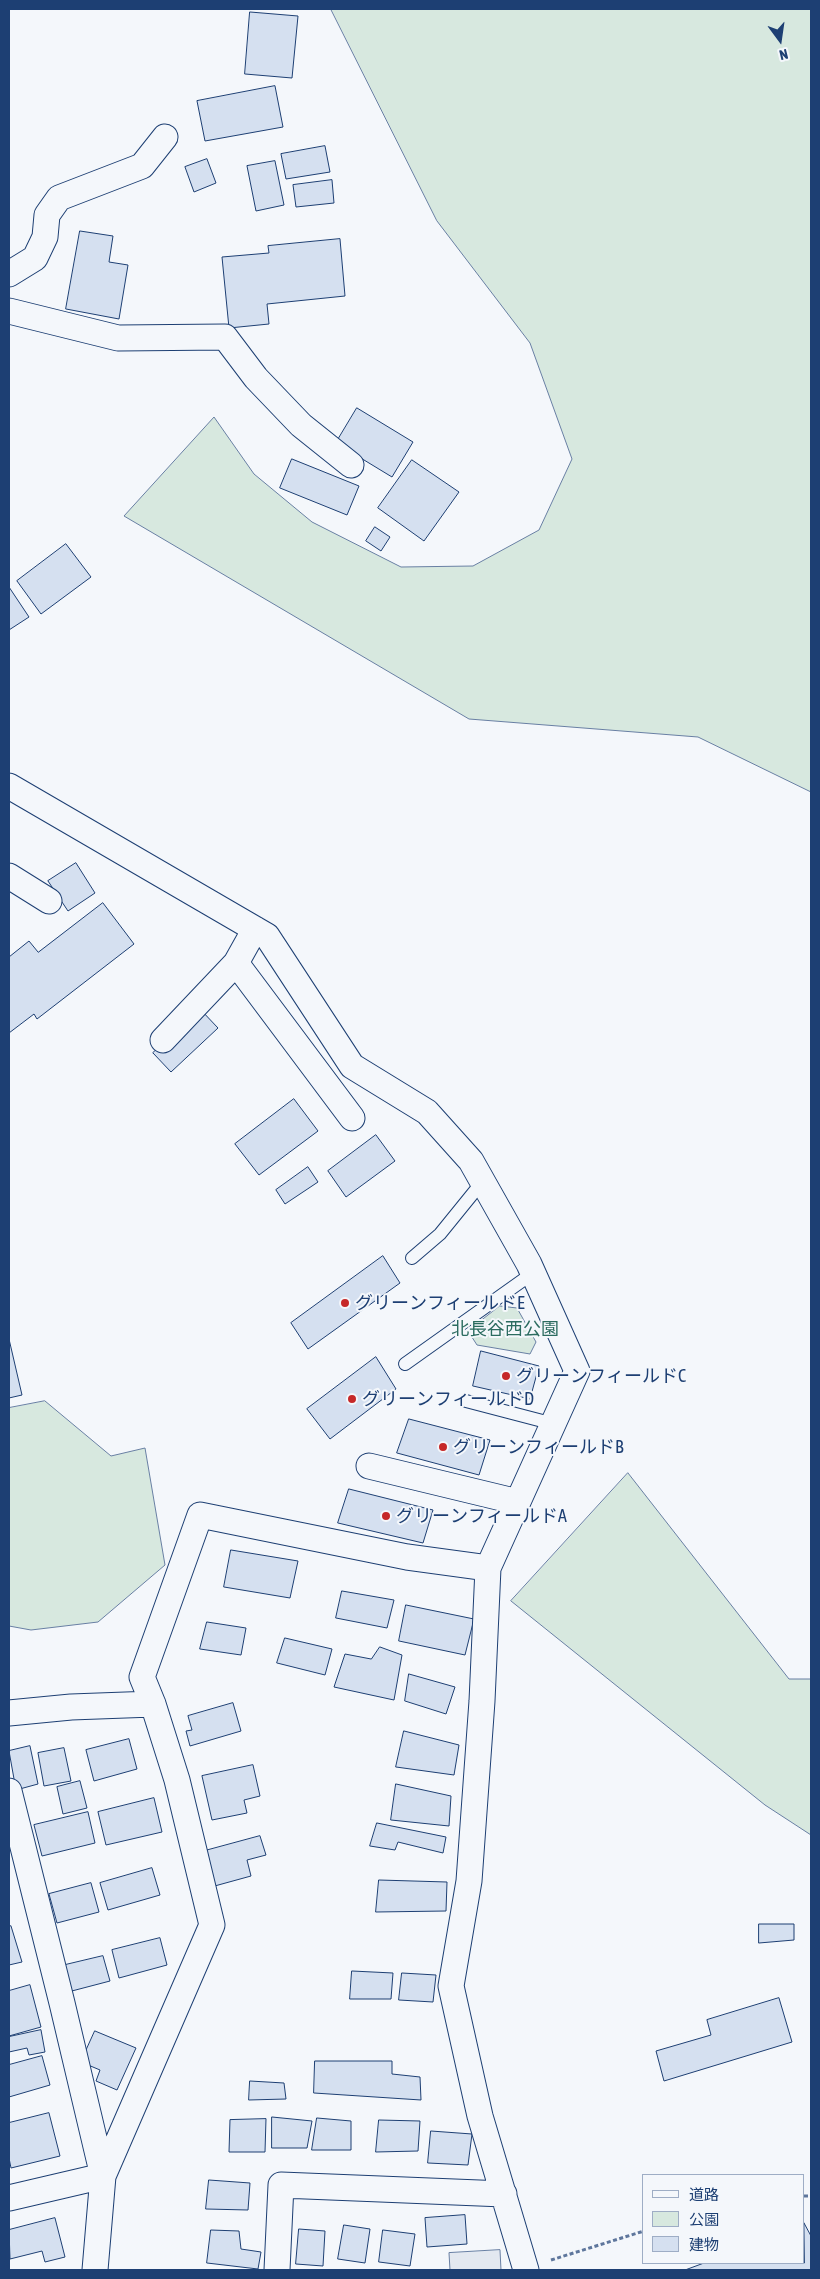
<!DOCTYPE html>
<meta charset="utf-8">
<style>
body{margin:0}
#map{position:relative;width:820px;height:2279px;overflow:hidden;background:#f4f7fb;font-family:"Asap Condensed","Noto Sans JP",sans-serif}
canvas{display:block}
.frame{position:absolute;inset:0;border:10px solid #1d3f73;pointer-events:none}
.legend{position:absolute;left:642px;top:2174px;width:162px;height:90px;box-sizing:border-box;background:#f4f7fb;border:1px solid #9eadc5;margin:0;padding:6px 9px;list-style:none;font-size:15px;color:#1d3f73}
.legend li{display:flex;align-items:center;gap:10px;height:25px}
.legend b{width:25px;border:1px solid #9eadc5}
.north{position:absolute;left:755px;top:15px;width:50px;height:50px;-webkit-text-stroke:4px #f4f7fb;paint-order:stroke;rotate:166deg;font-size:14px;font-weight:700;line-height:20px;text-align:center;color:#1d3f73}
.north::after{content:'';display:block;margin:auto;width:18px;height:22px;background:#1d3f73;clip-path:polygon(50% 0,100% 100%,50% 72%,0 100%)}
</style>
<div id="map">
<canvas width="820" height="2279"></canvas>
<div class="frame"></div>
<ul class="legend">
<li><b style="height:6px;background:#f4f7fb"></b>道路</li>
<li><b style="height:14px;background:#d7e8df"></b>公園</li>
<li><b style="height:14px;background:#d5e0f0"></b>建物</li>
</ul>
<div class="north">N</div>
</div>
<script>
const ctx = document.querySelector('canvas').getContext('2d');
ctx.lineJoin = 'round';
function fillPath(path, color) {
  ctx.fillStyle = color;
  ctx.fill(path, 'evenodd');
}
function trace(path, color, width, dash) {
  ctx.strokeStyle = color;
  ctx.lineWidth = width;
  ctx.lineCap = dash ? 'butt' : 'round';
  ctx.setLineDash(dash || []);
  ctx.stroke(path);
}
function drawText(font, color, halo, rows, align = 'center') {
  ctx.font = font + ' "Asap Condensed","Noto Sans JP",sans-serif';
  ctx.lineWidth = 4;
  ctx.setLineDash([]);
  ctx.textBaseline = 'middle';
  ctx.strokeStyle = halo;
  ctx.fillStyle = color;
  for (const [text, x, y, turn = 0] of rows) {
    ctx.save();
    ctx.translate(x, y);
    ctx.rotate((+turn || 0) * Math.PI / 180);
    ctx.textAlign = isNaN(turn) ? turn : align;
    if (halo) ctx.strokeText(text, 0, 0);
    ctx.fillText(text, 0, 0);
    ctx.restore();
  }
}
const green = new Path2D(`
 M 331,9 L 811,9 L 811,792 L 698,737 L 469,719 L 124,516 L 214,417 L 254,474 L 312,522 L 401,567 L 473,566 L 539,530 L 572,459 L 530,343 L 437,221 Z
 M 500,1306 L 517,1308 L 536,1342 L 530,1354 L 477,1345 L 468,1331 Z
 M 45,1401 L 111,1456 L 145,1448 L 165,1565 L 98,1622 L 31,1630 L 9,1626 L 9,1408 Z
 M 628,1473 L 789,1679 L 811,1679 L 811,1835 L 765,1805 L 511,1601 Z`);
const parking = new Path2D(`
 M 500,2250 L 501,2270 L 450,2270 L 449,2253 Z`);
const building = new Path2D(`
 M 250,12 L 298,16 L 292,78 L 245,74 Z
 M 275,86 L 283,127 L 205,141 L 197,101 Z
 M 325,146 L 330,172 L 286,179 L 281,154 Z
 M 207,159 L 216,183 L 194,192 L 185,167 Z
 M 275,161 L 284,205 L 256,211 L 247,166 Z
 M 332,180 L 334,203 L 296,207 L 293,185 Z
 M 80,231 L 113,236 L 109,262 L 128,265 L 119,319 L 66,309 Z
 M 340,239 L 345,296 L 267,304 L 269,324 L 229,328 L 222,257 L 269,253 L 268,246 Z
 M 357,408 L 413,442 L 392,477 L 336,443 Z
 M 292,459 L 359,486 L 347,515 L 280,488 Z
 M 412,460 L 459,492 L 424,541 L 378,508 Z
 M 375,527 L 390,537 L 381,551 L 366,541 Z
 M 66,544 L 91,577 L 41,614 L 17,581 Z
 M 9,587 L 29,617 L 9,630 Z
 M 76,863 L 95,893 L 68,911 L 48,881 Z
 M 103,903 L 134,944 L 37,1019 L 34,1014 L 9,1033 L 9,957 L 29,941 L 38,952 Z
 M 200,1009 L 218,1028 L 171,1072 L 153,1053 Z
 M 294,1099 L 318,1131 L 259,1175 L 235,1144 Z
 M 376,1135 L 395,1161 L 346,1197 L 328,1171 Z
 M 308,1167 L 318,1182 L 285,1204 L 276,1190 Z
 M 383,1256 L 400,1283 L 308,1349 L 291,1323 Z
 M 9,1339 L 22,1395 L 9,1398 Z
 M 481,1351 L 539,1366 L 530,1399 L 473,1386 Z
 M 376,1357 L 396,1389 L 330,1439 L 307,1409 Z
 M 409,1419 L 490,1440 L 479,1475 L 397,1453 Z
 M 349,1489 L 433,1510 L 423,1543 L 338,1523 Z
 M 231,1550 L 298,1561 L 290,1598 L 224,1587 Z
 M 342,1591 L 394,1600 L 387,1628 L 336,1618 Z
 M 406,1605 L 474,1619 L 465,1655 L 399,1641 Z
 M 207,1622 L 246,1628 L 241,1655 L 200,1649 Z
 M 285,1638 L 332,1649 L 325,1675 L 277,1663 Z
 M 380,1647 L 402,1655 L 394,1700 L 334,1687 L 345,1654 L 371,1659 Z
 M 409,1674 L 455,1687 L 446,1714 L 405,1701 Z
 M 233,1703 L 241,1731 L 190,1746 L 186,1731 L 192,1730 L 188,1716 Z
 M 404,1731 L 459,1745 L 454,1775 L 396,1767 Z
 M 129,1739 L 137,1769 L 94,1781 L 86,1750 Z
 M 30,1746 L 38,1784 L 16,1790 L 9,1751 Z
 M 64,1748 L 71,1781 L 44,1786 L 38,1753 Z
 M 253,1765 L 260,1796 L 244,1800 L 247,1813 L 212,1820 L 202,1776 Z
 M 80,1781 L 87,1808 L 63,1814 L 57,1787 Z
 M 396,1784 L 451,1796 L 449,1826 L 391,1820 Z
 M 154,1798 L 162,1832 L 106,1845 L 98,1812 Z
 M 88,1812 L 95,1843 L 42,1856 L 34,1825 Z
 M 377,1823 L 446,1837 L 443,1853 L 398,1842 L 395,1850 L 370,1846 Z
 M 260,1836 L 266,1855 L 247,1860 L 251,1876 L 211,1887 L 201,1852 Z
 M 152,1868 L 160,1895 L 108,1910 L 100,1883 Z
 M 379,1880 L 447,1882 L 446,1911 L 376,1912 Z
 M 91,1883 L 99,1912 L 57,1923 L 49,1894 Z
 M 759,1924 L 794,1924 L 794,1940 L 759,1943 Z
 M 11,1926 L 22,1962 L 9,1965 L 9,1927 Z
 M 160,1938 L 167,1965 L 119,1978 L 112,1950 Z
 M 103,1956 L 110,1981 L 68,1992 L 61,1966 Z
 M 352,1971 L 393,1973 L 391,1999 L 350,1999 Z
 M 402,1973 L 436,1975 L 433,2002 L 399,2000 Z
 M 30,1985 L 41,2027 L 9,2036 L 9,1991 Z
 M 779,1998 L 792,2042 L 664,2081 L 656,2051 L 711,2035 L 707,2020 Z
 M 41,2030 L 45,2052 L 29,2055 L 27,2048 L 9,2052 L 9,2037 Z
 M 95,2031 L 136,2048 L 117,2090 L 96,2081 L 100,2070 L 81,2062 Z
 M 42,2056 L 50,2085 L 9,2097 L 9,2065 Z
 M 315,2061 L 392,2061 L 392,2074 L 420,2077 L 421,2100 L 314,2093 Z
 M 250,2081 L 284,2083 L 286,2099 L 249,2100 Z
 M 49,2113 L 60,2156 L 11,2168 L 9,2158 L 9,2123 Z
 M 272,2117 L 312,2121 L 307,2148 L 272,2148 Z
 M 317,2118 L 351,2121 L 351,2150 L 312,2150 Z
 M 266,2119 L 265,2152 L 229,2152 L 230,2120 Z
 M 379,2120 L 420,2121 L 418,2151 L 376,2152 Z
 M 431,2131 L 472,2134 L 468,2165 L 428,2163 Z
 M 209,2180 L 250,2183 L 248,2210 L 206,2209 Z
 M 465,2215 L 467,2244 L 427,2247 L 425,2218 Z
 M 55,2218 L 65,2257 L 45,2262 L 42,2251 L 10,2259 L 9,2230 Z
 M 804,2223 L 811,2236 L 811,2270 L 685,2270 L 704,2263 L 804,2263 Z
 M 344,2225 L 370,2229 L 365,2263 L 338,2259 Z
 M 299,2229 L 325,2231 L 323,2266 L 296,2264 Z
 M 211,2230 L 239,2231 L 241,2249 L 261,2252 L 258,2269 L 207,2263 Z
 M 383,2230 L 415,2234 L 410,2266 L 379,2262 Z`);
const path = new Path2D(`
 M 804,2196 L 811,2196
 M 551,2260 L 644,2231`);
const lane = new Path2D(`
 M 412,1258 L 440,1234 L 483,1181
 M 405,1364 L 533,1273
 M 466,1401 L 554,1424`);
const street = new Path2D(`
 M 9,274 L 35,258 L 45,237 L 47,215 L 59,198 L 142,166 L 165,137
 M 9,311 L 118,338 L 225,337 L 256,378 L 301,425 L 351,465
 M 9,786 L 267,936 L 352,1066 L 427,1112 L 471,1161 L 529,1264 L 577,1371 L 488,1568 L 482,1701 L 469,1881 L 451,1986 L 480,2116 L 526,2270
 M 9,876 L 49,901
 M 255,929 L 236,963 L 352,1118
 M 163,1040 L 236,963
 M 369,1466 L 518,1502
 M 9,1713 L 71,1707 L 153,1704
 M 9,1791 L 62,2003 L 103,2176
 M 9,2198 L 103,2176
 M 95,2270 L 103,2176 L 212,1925 L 177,1780 L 153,1704 L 142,1677 L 200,1515 L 407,1557 L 488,1568
 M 277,2270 L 281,2185 L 504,2194`);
const markers = [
 [345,1303,5,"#c62828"],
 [506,1376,5,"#c62828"],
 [352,1399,5,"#c62828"],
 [443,1447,5,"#c62828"],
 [386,1516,5,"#c62828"]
];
const poiNames = [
 ["グリーンフィールドE",355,1303],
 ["グリーンフィールドC",516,1376],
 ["グリーンフィールドD",362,1399],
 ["グリーンフィールドB",453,1447],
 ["グリーンフィールドA",396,1516]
];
const parkNames = [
 ["北長谷西公園",505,1329]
];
fillPath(green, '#d7e8df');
trace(green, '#687fa3', 1);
fillPath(parking, '#e3e8f0');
trace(parking, '#687fa3', 1);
fillPath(building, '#d5e0f0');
trace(building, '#1d3f73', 1);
trace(lane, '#1d3f73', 14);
trace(street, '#1d3f73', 27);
trace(path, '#5e769c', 3, [4, 2.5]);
trace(lane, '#f4f7fb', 12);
trace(street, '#f4f7fb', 25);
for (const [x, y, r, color] of markers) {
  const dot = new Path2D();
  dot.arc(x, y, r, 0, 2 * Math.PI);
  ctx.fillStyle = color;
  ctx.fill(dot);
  trace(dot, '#f4f7fb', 2);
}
drawText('18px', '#1d3f73', '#f4f7fb', poiNames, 'left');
drawText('18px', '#2c6c60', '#f4f7fb', parkNames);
</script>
